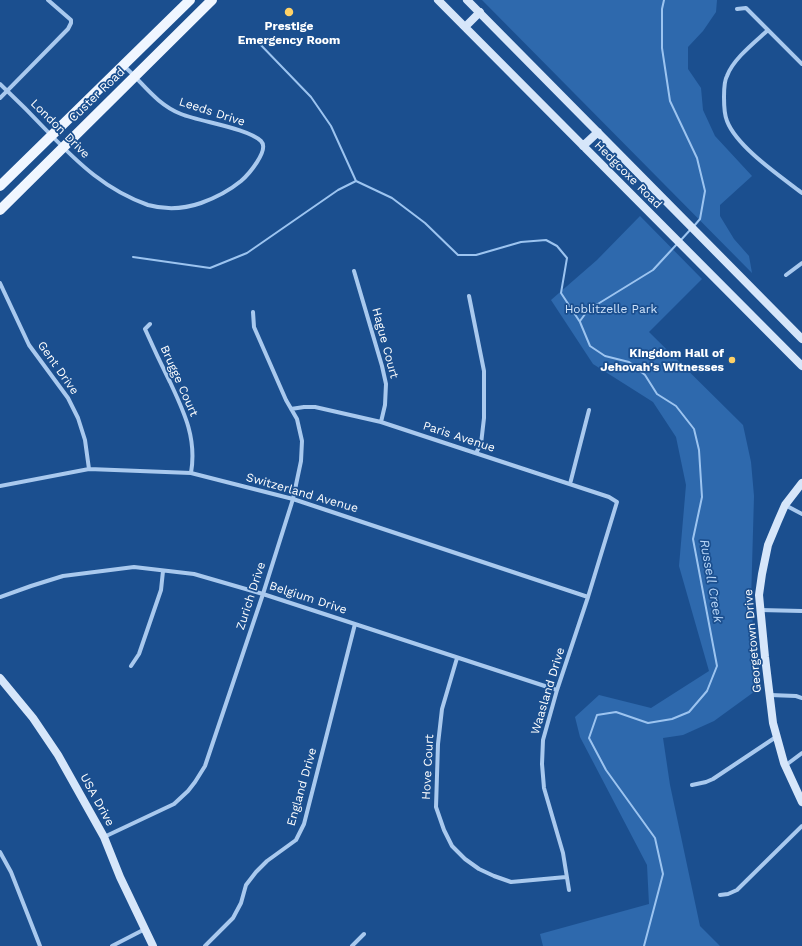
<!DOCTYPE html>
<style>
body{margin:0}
canvas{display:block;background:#1b4f8f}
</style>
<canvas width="802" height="946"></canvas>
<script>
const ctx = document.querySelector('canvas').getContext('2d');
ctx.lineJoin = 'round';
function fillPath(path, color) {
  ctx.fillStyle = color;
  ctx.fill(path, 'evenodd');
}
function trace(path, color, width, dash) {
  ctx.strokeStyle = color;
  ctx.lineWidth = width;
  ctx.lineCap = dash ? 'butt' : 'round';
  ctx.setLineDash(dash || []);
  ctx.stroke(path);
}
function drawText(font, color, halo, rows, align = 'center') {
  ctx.font = font + ' "Work Sans",sans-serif';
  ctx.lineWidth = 3.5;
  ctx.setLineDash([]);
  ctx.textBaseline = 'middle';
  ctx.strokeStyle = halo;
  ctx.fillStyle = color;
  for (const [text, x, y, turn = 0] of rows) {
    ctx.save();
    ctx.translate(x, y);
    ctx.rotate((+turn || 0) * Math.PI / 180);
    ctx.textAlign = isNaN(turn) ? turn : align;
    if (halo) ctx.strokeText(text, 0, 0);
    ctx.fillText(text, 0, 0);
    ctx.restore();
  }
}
const green = new Path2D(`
 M 482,0 L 717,0 L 716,12 L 703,31 L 688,47 L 688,69 L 701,88 L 703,110 L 715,136 L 752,176 L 720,205 L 720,216 L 734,239 L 749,256 L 752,273 Z
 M 640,216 L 702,279 L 649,332 L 743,425 L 751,462 L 754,496 L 751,601 L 758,689 L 714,721 L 683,735 L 663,738 L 670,785 L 700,926 L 720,946 L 543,946 L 540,934 L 649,904 L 647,865 L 580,737 L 575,717 L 599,695 L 651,708 L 709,671 L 679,566 L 686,485 L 676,437 L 653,402 L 593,364 L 551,300 L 597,260 Z`);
const stream = new Path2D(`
 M 664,0 L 662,9 L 662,48 L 670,101 L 697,158 L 705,191 L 700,219 L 694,226
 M 256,40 L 311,97 L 331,126 L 356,181 L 392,198 L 425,223 L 458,255 L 476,255 L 521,242 L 546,240 L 557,246 L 567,258 L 561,293 L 580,322 L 590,346 L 605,356 L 629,362 L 645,375 L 657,394 L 676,406 L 694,429 L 699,450 L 702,497 L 693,539 L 717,666 L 707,691 L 689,712 L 672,719 L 648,723 L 616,712 L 597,715 L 589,738 L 606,770 L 655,838 L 663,874 L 644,946
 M 680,241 L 691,229
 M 133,257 L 210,268 L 247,253 L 338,190 L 356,181
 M 580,321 L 588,310 L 653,270 L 677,244`);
const street = new Path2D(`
 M 737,9 L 746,8 L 802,64
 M 768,30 C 755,42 733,59 727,76 C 724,81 724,90 724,97 C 724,105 724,114 727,121 C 737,147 780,176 802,193
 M 0,84 C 17,100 33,116 49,133 C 79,164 106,190 148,205 C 166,210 184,209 201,203 C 215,198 230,190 241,181 C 248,175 270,150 261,141 C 247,128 201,122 181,114 C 156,104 143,83 124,66
 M 0,98 L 68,29 L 71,23 L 71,20 L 48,0
 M 354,271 L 382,366 L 386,384 L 385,405 L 381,422
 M 786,275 L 802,263
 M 0,283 L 29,345 L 68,398 L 78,418 L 85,440 L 89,469
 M 469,296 L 484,371 L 484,418 L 481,444 L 476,453
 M 150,324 L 145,329 C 153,347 161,364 170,382 C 184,412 197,438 191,473
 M 291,409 L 304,407 L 315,407 L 381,422 L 609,497 L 617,502 L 588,597 L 557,690 L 543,740 L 542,764 L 544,788 L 563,853 L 569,890
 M 570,484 L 589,410
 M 0,486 L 89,469 L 191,473 L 293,499 L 588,597
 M 785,505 L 802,514
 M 0,597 L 31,586 L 63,576 L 134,567 L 194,574 L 263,594 L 557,690
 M 760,610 L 802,611
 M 457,658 L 442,709 L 438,744 L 436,807 L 444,830 L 452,846 L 465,859 L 479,869 L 494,876 L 511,882 L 566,877
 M 131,666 L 139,654 L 161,590 L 163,571
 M 770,695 L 796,696 L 802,698
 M 786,765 L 802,753
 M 692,785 L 706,782 L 713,779 L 776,737
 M 104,837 L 174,804 L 188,791 L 195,782 L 205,766 L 263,594 L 293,499 L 301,461 L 302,441 L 297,419 L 286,400 L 254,327 L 253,312
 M 0,852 L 11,872 L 40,946
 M 720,895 L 728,894 L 737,890 L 802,826
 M 112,946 L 145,929
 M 205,946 L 233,918 L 241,903 L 246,885 L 256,872 L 267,861 L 296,840 L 304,824 L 355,624
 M 352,946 L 364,934`);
const secondary = new Path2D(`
 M 438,0 L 802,366
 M 467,0 L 802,339
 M 465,27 L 480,12
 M 583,146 L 598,132
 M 802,483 L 785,505 L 778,521 L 768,545 L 762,574 L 759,595 L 765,657 L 773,723 L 784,763 L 802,802
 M 0,678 L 33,718 L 58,755 L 104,837 L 120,877 L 153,946`);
const primary = new Path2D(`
 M 0,186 L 190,0
 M 0,210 L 212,0`);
const markers = [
 [289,12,5,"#ffd166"],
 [732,360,4,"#ffd166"]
];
const poiNames = [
 ["Prestige",289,26],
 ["Emergency Room",289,40],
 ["Kingdom Hall of",724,353,"right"],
 ["Jehovah's Witnesses",724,367,"right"]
];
const streetNames = [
 ["Custer Road",97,95,-44],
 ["Leeds Drive",212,112,18],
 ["London Drive",60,129,45],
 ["Hedgcoxe Road",628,175,45],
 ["Hague Court",385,343,75],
 ["Gent Drive",58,368,55],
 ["Brugge Court",179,381,66],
 ["Paris Avenue",459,437,18],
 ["Switzerland Avenue",302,493,16],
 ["Zurich Drive",251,596,-72],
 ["Belgium Drive",308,598,18],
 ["Georgetown Drive",753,641,-95],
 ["Waasland Drive",548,691,-73],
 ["Hove Court",428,767,-87],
 ["England Drive",302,787,-74],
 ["USA Drive",97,800,61]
];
const parkNames = [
 ["Hoblitzelle Park",611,309]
];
const waterNames = [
 ["Russell Creek",711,581,80]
];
fillPath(green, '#2e69ad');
trace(stream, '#9cc4f0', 2);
trace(street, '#a9c9ee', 4);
trace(secondary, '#d6e6fa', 8);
trace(primary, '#f0f6ff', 10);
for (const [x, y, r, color] of markers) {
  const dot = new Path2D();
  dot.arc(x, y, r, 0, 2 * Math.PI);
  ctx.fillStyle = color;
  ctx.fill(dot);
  trace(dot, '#1b4f8f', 1.5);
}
drawText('bold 12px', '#fff', '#1b4f8f', poiNames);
drawText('12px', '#fff', '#1b4f8f', streetNames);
drawText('12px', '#cfe3fa', '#1b4f8f', parkNames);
drawText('italic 13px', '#b5d3f5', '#1b4f8f', waterNames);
</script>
